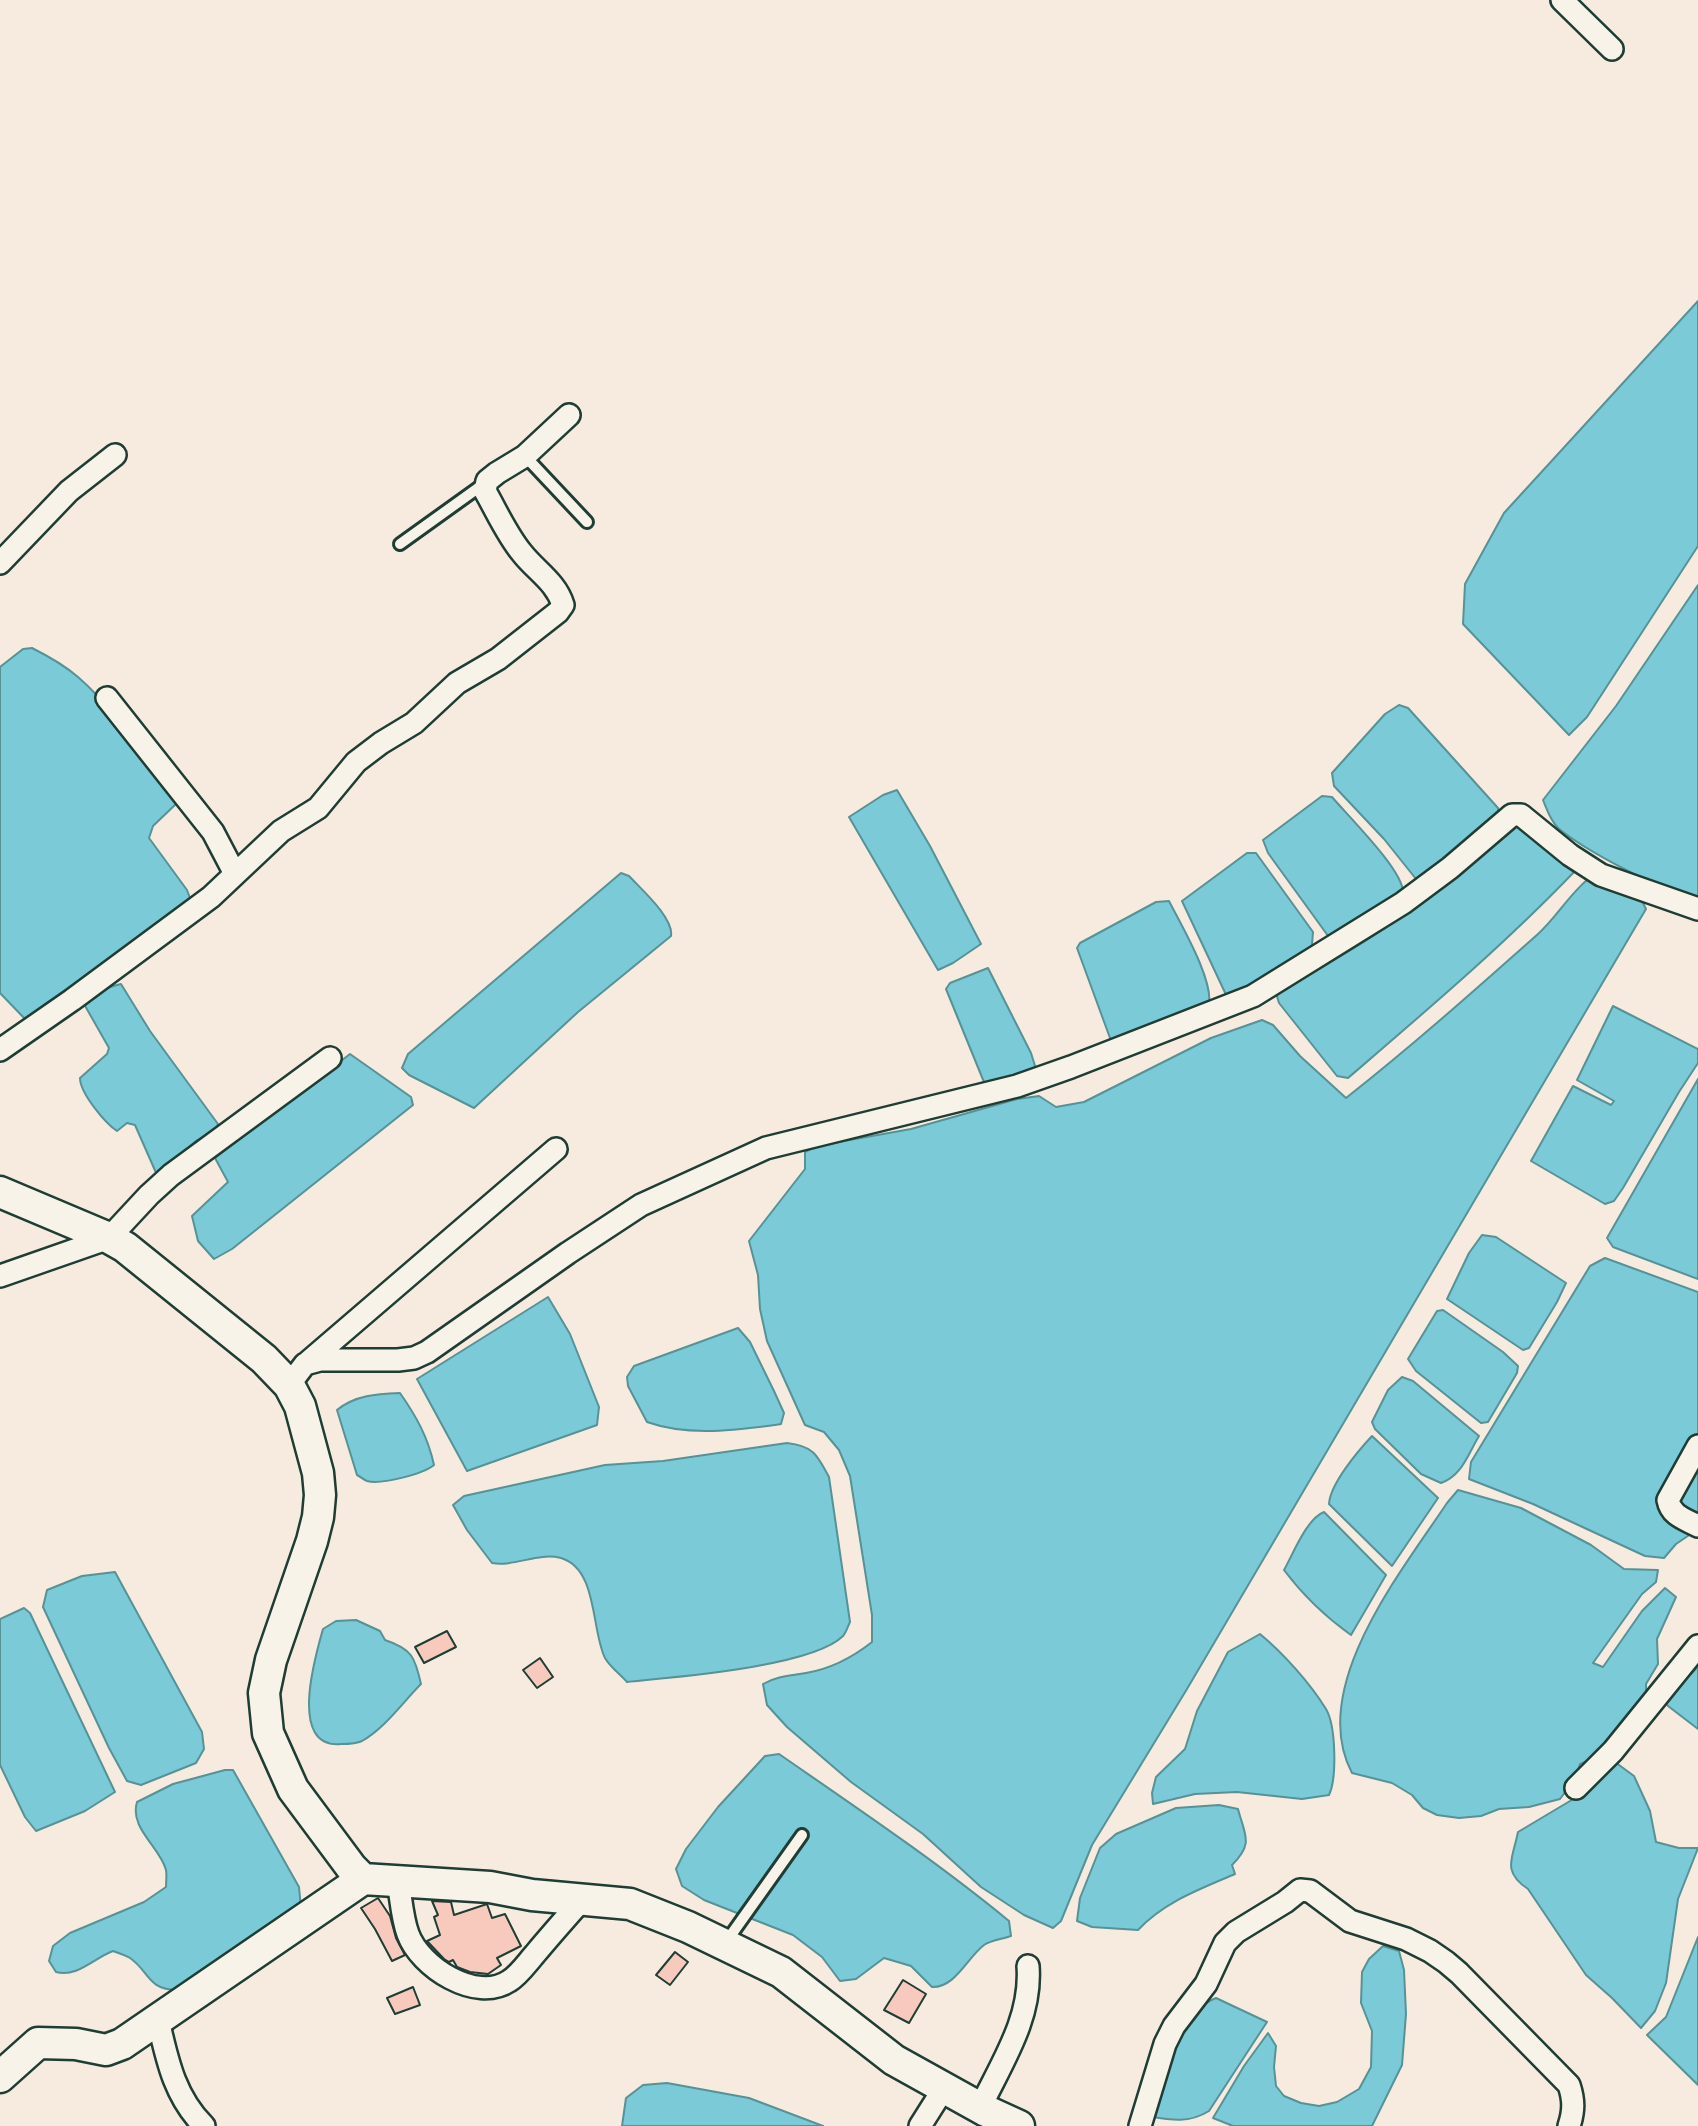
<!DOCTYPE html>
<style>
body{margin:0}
canvas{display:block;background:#f7ebdf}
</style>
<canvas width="1698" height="2126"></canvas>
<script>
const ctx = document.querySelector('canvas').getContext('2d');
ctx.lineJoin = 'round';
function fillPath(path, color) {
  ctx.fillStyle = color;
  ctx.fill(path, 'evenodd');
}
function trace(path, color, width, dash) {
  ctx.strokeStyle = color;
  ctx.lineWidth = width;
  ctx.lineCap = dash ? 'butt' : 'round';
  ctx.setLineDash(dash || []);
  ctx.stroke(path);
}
const water = new Path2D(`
 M 1698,301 L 1698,546 L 1587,717 L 1569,735 L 1463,624 L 1465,584 L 1504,513 Z
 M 1698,585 L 1698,898 C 1667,895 1583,849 1558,828 C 1550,820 1547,810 1543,800 L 1616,706 Z
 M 32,648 C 48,656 64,665 78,677 C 115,709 142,754 170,793 L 176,804 L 153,826 L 149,838 L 187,890 L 193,906 L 26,1020 L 0,993 L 0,667 L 23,649 Z
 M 1399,705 L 1408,708 L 1498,808 L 1498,822 L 1427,878 L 1416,879 L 1384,839 L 1334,786 L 1332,773 L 1385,714 Z
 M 897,790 L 930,846 L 981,944 L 953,963 L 938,970 L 849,817 L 883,795 Z
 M 1322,796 L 1332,797 C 1348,816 1403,870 1403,892 L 1331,940 L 1268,853 L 1263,840 Z
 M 1512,827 L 1525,827 L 1575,871 C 1504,945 1426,1011 1348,1078 L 1337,1076 L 1279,1003 L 1276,993 C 1339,959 1400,921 1456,877 C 1476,861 1491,842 1512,827 Z
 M 1247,853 L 1256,853 L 1313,932 L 1312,945 L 1303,959 L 1228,999 L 1182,901 Z
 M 621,873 L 629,876 C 641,889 674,918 671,936 L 578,1012 L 474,1108 L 409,1075 L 402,1068 L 408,1054 Z
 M 1593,875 L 1641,899 L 1646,909 L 1187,1689 L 1092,1845 L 1061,1921 L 1053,1928 L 1024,1915 L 981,1887 L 923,1834 L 851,1782 L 787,1727 L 767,1705 L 763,1684 C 777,1676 790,1676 806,1673 C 830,1669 853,1657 872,1642 L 872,1615 L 850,1476 L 839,1450 L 824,1432 L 805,1425 L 767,1341 L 760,1309 L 758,1275 L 749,1241 L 805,1169 L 805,1152 L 816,1146 L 911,1129 L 1017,1099 L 1039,1096 L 1056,1107 L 1084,1102 L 1211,1038 L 1262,1020 L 1273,1025 L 1300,1056 L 1346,1098 C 1412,1046 1475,990 1538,934 C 1558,916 1571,891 1593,875 Z
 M 1169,901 C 1181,925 1214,980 1209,1006 L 1117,1043 L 1110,1038 L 1077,948 L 1080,943 L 1156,902 Z
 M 988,968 L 1031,1053 L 1036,1069 L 986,1087 L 946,989 L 950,983 Z
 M 121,984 L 150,1031 L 218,1124 L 215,1131 L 196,1141 L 157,1175 L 135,1125 L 127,1123 L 117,1131 C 105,1123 80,1093 80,1078 L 107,1054 L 109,1048 L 84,1004 C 91,993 108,987 121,984 Z
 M 1613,1006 L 1698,1049 L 1698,1063 L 1679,1092 L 1623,1188 L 1614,1201 L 1605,1204 L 1531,1161 L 1573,1086 L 1611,1105 L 1614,1101 L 1577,1080 Z
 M 350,1054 L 411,1097 L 413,1105 L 232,1249 L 214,1259 L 198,1241 L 192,1216 L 228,1182 L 215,1158 Z
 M 1698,1079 L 1698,1279 L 1613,1247 L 1607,1238 Z
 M 1482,1235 L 1496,1237 L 1566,1283 L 1557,1302 L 1529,1348 L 1523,1350 L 1447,1299 L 1469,1253 Z
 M 1605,1258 L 1698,1292 L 1698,1529 L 1676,1544 L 1664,1558 L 1645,1556 L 1533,1504 L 1469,1479 L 1471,1462 L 1590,1266 Z
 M 548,1297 L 570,1334 L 599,1407 L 597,1425 L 467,1471 L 417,1379 Z
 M 1443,1310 L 1503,1352 L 1518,1366 L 1517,1373 L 1488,1422 L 1481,1423 L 1416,1371 L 1408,1359 L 1437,1311 Z
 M 738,1328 L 750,1342 L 774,1391 L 784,1413 L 781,1424 C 738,1430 689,1437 647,1422 L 628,1386 L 627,1377 L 634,1366 Z
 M 1402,1377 L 1413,1381 L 1479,1436 C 1468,1454 1462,1476 1441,1483 L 1421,1474 L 1375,1429 L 1372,1422 L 1388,1390 Z
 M 400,1393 C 416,1416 428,1437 434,1465 C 423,1474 381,1485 367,1481 C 364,1480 361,1477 357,1475 L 337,1410 C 355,1395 377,1394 400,1393 Z
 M 1372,1436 L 1438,1498 L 1392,1566 L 1329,1504 C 1330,1484 1358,1451 1372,1436 Z
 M 787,1443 C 813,1446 817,1454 829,1477 L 850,1622 C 848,1626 846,1633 843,1636 C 812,1667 673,1677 627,1682 C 620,1674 610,1667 605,1658 C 591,1630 598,1569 561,1558 C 538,1552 515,1567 492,1563 L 467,1530 L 453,1505 L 464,1496 L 605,1465 L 663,1461 Z
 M 1458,1490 L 1521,1508 L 1591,1545 L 1624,1569 L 1658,1570 L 1656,1582 L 1642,1594 L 1593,1663 L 1603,1667 L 1642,1611 L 1665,1588 L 1676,1597 L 1657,1639 L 1658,1664 L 1646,1684 L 1646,1703 L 1605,1754 L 1580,1764 L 1575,1779 L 1560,1799 L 1529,1807 L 1499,1809 L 1481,1816 L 1459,1818 L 1437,1815 L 1423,1808 L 1412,1795 L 1392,1783 L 1352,1773 C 1307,1688 1401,1572 1447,1503 Z
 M 1324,1512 L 1386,1575 L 1351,1635 C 1327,1618 1302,1594 1284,1570 C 1293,1554 1307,1518 1324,1512 Z
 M 115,1572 L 202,1732 L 204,1749 L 196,1763 L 141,1785 L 127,1781 L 109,1748 L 43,1607 L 47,1590 L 82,1576 Z
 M 24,1608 L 30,1613 L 115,1792 L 85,1811 L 36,1831 L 25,1817 L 0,1765 L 0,1619 Z
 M 356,1620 L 380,1631 L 385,1640 C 412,1649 415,1657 421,1684 C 403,1702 385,1728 362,1741 C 356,1744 348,1744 341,1744 C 288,1749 315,1657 323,1629 L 336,1621 Z
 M 1260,1634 C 1283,1653 1310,1683 1326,1709 C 1336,1726 1337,1778 1329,1795 L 1302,1799 L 1237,1792 L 1195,1794 L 1153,1804 L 1152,1793 L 1156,1777 L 1185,1749 L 1197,1711 L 1228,1652 Z
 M 1698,1666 L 1698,1729 L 1668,1706 L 1662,1698 C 1671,1678 1687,1683 1698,1666 Z
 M 779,1754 C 857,1808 936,1861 1009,1921 L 1011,1936 C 1003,1939 991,1940 984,1945 C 967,1958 955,1988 932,1987 L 911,1966 L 884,1958 L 856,1979 L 840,1981 L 822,1957 L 793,1935 L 704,1900 L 682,1886 L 676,1869 L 686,1849 L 718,1807 L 765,1756 Z
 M 1615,1762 L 1634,1776 L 1650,1811 L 1656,1842 L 1679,1848 L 1698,1848 L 1678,1899 L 1666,1983 L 1655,2011 L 1641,2028 L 1612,1998 L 1586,1975 L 1528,1889 C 1501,1871 1513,1858 1518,1832 L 1575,1798 Z
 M 225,1770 L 233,1770 L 299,1887 L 301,1908 L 176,1990 C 147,1989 149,1971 130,1958 C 125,1955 118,1953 113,1951 C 94,1958 77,1978 56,1972 L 49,1961 L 53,1946 L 70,1933 L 144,1902 L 166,1887 C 166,1882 167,1875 166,1870 C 160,1847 129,1828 137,1802 L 173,1784 Z
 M 1219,1805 L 1238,1809 C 1245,1836 1254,1843 1232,1865 L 1235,1874 C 1200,1889 1164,1902 1138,1930 L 1092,1927 L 1077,1921 L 1080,1898 L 1100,1848 L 1116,1834 L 1176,1808 Z
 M 1698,1937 L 1698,2085 L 1647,2035 L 1666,2017 Z
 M 1383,1946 L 1399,1951 L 1404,1970 L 1406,2014 L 1402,2065 L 1372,2126 L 1233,2126 L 1213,2118 L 1244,2066 L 1268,2033 L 1276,2046 L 1274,2067 L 1276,2086 L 1284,2096 L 1301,2103 L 1319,2106 L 1337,2102 L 1359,2089 L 1371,2067 L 1372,2031 L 1361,2003 L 1362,1972 L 1369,1959 Z
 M 1216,1998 L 1267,2022 L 1209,2111 C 1188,2124 1170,2120 1147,2116 C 1160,2079 1176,2013 1216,1998 Z
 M 667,2083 L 749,2098 L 823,2126 L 622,2126 L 626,2098 L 643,2085 Z`);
const building = new Path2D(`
 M 447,1631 L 456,1647 L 424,1663 L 415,1647 Z
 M 540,1658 L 553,1677 L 537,1688 L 523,1670 Z
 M 378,1898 L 390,1916 L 396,1938 L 405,1955 L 392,1961 L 375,1929 L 361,1908 Z
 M 432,1901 L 451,1902 L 454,1915 L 487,1904 L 492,1918 L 505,1914 L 521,1946 L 497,1958 L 501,1965 L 488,1974 L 470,1972 L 457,1967 L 453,1960 L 449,1962 L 444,1959 L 427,1941 L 440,1935 L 434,1917 L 438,1915 Z
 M 675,1952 L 688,1962 L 670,1985 L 656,1975 Z
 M 903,1980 L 926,1994 L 909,2023 L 884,2010 Z
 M 413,1987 L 420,2005 L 395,2014 L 387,1998 Z`);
const lane = new Path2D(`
 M 525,456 L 587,522
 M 400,544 L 485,483
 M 726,1942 L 802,1835`);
const street = new Path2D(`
 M 1562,0 L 1612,49
 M 0,563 L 69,491 L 115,455
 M 107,698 L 213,832 L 235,874
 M 0,1050 L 72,1000 L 211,897 L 281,831 L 318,808 L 356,762 L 381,743 L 414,723 L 457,683 L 498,659 L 558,612 L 563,605 C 556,582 536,571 522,553 C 507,535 497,512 485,491 L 487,481 L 497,473 L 525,456 L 569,415
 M 0,1276 L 109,1238 L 149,1195 L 171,1175 L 330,1058
 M 308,1362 L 556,1149
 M 289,1385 L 305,1364 L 320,1360 L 398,1360 L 414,1358 L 427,1352 L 568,1253 L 641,1205 L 766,1148 L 1017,1086 L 1071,1067 L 1253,996 L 1403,903 L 1450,868 L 1512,815 L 1521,815 L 1570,855 L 1601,875 L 1698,909
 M 1698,1446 L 1668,1500 C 1671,1516 1685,1519 1698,1526
 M 1576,1788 L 1613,1751 L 1698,1646
 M 398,1881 C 401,1898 402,1918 408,1934 C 420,1967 476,2003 509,1981 C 519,1975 527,1963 535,1954 C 550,1936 565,1919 581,1901
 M 158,2020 C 167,2059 174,2096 204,2126
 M 980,2108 C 1002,2062 1032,2018 1028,1966
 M 920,2126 L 944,2088
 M 1140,2126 L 1165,2044 L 1174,2026 L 1206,1984 L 1225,1943 L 1236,1932 L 1285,1902 L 1300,1890 L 1310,1891 L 1350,1921 L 1406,1939 L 1430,1951 L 1446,1962 L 1459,1973 L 1569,2085 C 1574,2100 1574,2111 1569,2126`);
const secondary = new Path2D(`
 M 0,1192 L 109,1238 L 125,1247 L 264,1359 L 289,1385 L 300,1406 L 318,1473 L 320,1495 L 318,1517 L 312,1541 L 271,1660 L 264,1693 L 268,1733 L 293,1789 L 351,1867 L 363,1879 L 490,1887 L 532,1895 L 630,1904 L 688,1927 L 781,1972 L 894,2060 L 984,2110 L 1019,2126
 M 0,2077 L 38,2043 L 76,2044 L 106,2050 L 122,2044 L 363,1879`);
fillPath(water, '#7bcad7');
trace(water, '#569296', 2);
fillPath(building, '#f8cabd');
trace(building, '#1f3d34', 2);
trace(lane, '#1f3d34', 16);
trace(street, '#1f3d34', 26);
trace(secondary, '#1f3d34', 35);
trace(lane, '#f7f3e8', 10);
trace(street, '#f7f3e8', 21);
trace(secondary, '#f7f3e8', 30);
</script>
